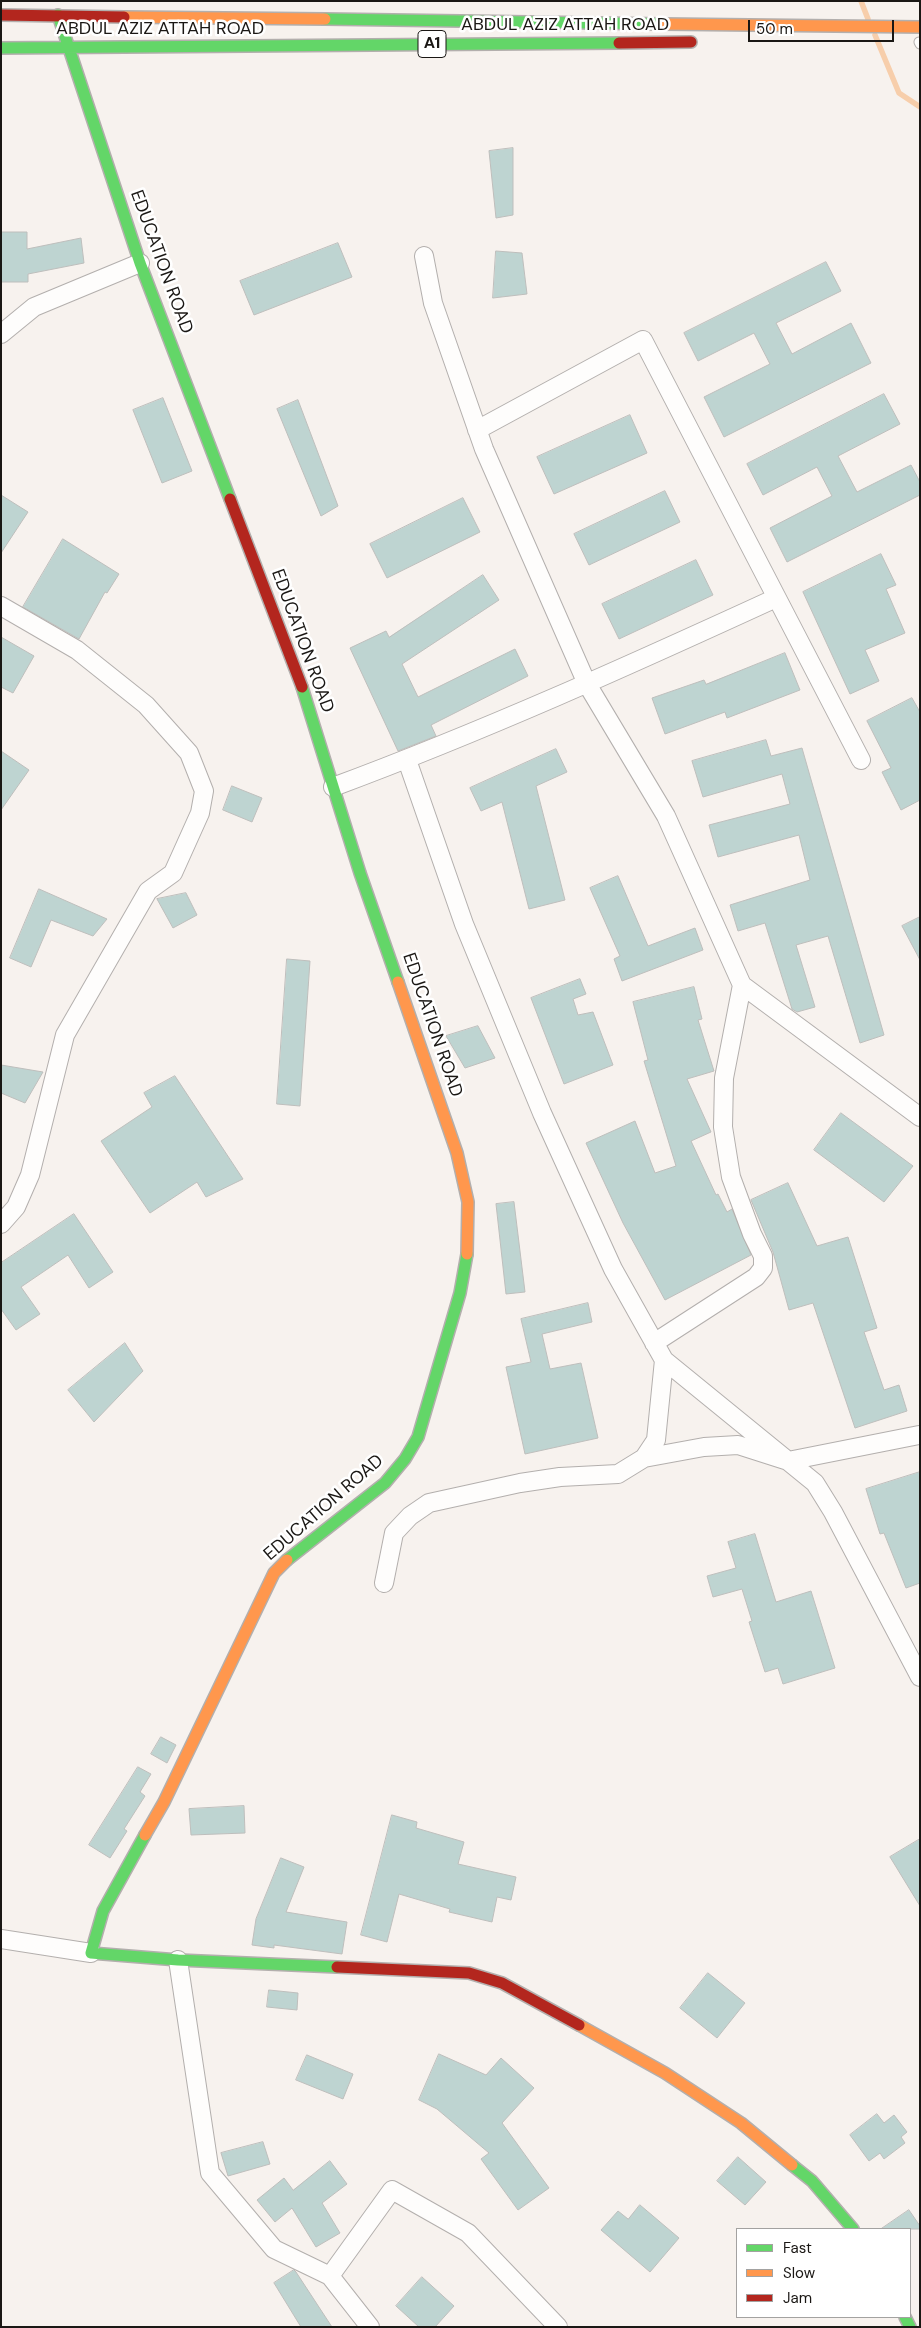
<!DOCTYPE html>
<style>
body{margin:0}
#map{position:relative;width:921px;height:2328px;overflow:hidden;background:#f7f2ee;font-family:"DM Sans",sans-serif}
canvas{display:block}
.frame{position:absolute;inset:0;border:2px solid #1a1714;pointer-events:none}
.legend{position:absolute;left:736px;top:2228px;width:175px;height:90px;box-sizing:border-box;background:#fff;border:1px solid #a3a2a1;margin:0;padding:6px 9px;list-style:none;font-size:15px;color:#1a1714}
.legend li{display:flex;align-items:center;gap:10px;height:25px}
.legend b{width:25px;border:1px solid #a3a2a1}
.scale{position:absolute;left:748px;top:20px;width:146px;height:22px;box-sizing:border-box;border:2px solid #1a1714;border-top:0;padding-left:6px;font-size:15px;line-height:18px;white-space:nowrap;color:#1a1714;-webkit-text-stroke:4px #fff;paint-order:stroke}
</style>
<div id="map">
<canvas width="921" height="2328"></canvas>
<div class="frame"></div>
<ul class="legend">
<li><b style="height:6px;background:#63d668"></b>Fast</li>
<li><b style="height:6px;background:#ff974d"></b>Slow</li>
<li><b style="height:6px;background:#b3261e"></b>Jam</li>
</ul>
<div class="scale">50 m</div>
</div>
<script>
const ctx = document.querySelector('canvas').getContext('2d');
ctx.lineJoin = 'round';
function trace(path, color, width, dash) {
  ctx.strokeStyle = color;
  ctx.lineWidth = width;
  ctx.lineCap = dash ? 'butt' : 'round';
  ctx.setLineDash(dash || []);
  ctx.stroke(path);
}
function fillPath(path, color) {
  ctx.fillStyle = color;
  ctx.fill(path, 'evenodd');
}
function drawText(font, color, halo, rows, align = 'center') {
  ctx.font = font + ' "DM Sans",sans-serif';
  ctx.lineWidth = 5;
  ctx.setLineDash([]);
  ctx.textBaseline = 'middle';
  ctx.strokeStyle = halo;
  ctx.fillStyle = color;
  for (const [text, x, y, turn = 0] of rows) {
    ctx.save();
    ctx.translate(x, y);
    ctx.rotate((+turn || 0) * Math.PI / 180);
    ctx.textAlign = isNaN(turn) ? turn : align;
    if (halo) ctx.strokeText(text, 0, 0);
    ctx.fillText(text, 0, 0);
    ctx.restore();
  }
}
const stream = new Path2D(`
 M 861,1 L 868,19
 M 875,35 L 899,93 L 920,107`);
const building = new Path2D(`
 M 513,148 L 513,215 L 496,218 L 489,151 Z
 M 1,232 L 27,232 L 27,249 L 81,238 L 84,263 L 28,274 L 28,282 L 1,282 Z
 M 338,243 L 352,277 L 254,315 L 240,281 Z
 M 496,251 L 522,253 L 527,294 L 493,298 Z
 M 826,262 L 841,291 L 776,323 L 792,354 L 851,323 L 871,363 L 724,437 L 704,397 L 770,364 L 754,333 L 698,361 L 684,333 Z
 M 884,394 L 900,424 L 838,456 L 857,492 L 911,465 L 920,482 L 920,495 L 787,562 L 770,528 L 832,496 L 817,467 L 763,495 L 747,464 Z
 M 163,398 L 192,471 L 162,483 L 133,410 Z
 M 298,400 L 338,506 L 321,516 L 277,409 Z
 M 630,415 L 647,453 L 554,494 L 537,457 Z
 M 665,491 L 680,522 L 589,565 L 574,534 Z
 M 1,495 L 28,512 L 1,553 Z
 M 463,498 L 480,532 L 387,578 L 370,544 Z
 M 63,539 L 119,574 L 107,593 L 105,592 L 79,639 L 23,607 Z
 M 881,554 L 896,585 L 886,589 L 905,633 L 865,650 L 879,681 L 850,694 L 803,592 Z
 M 696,560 L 713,595 L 619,639 L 602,604 Z
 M 483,575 L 499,600 L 402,664 L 418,697 L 515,649 L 528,676 L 431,725 L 436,736 L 398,751 L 350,648 L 386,631 L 389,637 Z
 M 1,637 L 34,656 L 13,693 L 1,687 Z
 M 785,653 L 800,690 L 727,718 L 725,712 L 665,734 L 652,698 L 704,680 L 706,684 Z
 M 912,698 L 920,712 L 920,800 L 901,810 L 882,772 L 891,768 L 867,721 Z
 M 766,740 L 771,756 L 802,748 L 884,1035 L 860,1043 L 828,936 L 796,945 L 815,1007 L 797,1012 L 792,1009 L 765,923 L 738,931 L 730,905 L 810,880 L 799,835 L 718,857 L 709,825 L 790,804 L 782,774 L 703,797 L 692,761 Z
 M 556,749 L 567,772 L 536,786 L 565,900 L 529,909 L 502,802 L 481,811 L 470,788 Z
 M 1,751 L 29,770 L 1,810 Z
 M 232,786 L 262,798 L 252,822 L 223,810 Z
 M 618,876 L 648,946 L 695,928 L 703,950 L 622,981 L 614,959 L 620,956 L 590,888 Z
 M 39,889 L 107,919 L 93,936 L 51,920 L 31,967 L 10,958 Z
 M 186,893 L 197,915 L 173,928 L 157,899 Z
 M 920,917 L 920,960 L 902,926 Z
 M 287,959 L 310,961 L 300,1106 L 277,1104 Z
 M 580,979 L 586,994 L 573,999 L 578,1015 L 593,1012 L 613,1065 L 564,1084 L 531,998 Z
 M 694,987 L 702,1019 L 698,1020 L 714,1071 L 687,1079 L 711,1132 L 691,1141 L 716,1195 L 718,1194 L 727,1212 L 732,1209 L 751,1255 L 665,1300 L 623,1223 L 586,1143 L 635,1121 L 655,1173 L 676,1166 L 644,1061 L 648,1060 L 633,1002 Z
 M 478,1026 L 495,1058 L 465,1068 L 446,1036 Z
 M 1,1065 L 43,1072 L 25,1103 L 1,1093 Z
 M 175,1076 L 243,1179 L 206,1197 L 197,1182 L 150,1213 L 101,1141 L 152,1107 L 144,1093 Z
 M 841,1113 L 913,1166 L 884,1202 L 814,1150 Z
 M 788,1183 L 817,1246 L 848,1237 L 877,1328 L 864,1332 L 884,1390 L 899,1385 L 907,1411 L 855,1428 L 813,1303 L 789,1310 L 773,1252 L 751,1200 Z
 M 514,1202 L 525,1292 L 506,1294 L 496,1204 Z
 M 74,1214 L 113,1272 L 89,1288 L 68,1255 L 21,1287 L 40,1314 L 16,1330 L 1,1309 L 1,1263 Z
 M 588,1303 L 592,1322 L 542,1334 L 550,1369 L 581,1363 L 598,1438 L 525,1454 L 506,1367 L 531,1362 L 521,1319 Z
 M 125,1343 L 143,1371 L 94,1422 L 68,1390 Z
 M 920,1472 L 920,1583 L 906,1588 L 884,1533 L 880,1534 L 866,1489 Z
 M 755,1534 L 776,1602 L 811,1591 L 835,1668 L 783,1684 L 778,1668 L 765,1672 L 749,1622 L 752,1621 L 742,1589 L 713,1597 L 707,1576 L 736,1568 L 728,1542 Z
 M 161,1737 L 176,1745 L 167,1763 L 151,1754 Z
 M 138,1767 L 151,1774 L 140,1792 L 145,1796 L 124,1829 L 127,1831 L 110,1858 L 89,1845 Z
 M 244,1806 L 245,1833 L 191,1835 L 189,1809 Z
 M 392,1815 L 417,1822 L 416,1828 L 464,1842 L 458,1864 L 516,1877 L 511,1900 L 497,1897 L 492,1922 L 449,1912 L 450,1909 L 399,1894 L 387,1942 L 361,1935 Z
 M 920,1839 L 920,1906 L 890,1857 Z
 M 281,1858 L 304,1867 L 286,1912 L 347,1922 L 342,1954 L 274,1945 L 274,1948 L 252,1945 L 256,1919 Z
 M 708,1973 L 745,2003 L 717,2038 L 680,2008 Z
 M 269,1990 L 298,1993 L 297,2010 L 267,2007 Z
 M 439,2054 L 486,2075 L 501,2058 L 534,2088 L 502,2123 L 549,2188 L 518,2210 L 481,2159 L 489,2153 L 437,2109 L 419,2100 Z
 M 307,2055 L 353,2074 L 343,2099 L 296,2080 Z
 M 877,2114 L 884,2123 L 894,2115 L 907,2132 L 901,2137 L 905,2143 L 884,2159 L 880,2153 L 869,2161 L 850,2135 Z
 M 263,2142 L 270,2164 L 228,2176 L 221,2153 Z
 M 738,2157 L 766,2182 L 745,2205 L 717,2181 Z
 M 330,2161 L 347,2184 L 322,2203 L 340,2233 L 316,2247 L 292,2208 L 275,2222 L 257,2200 L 284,2178 L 293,2190 Z
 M 640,2205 L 679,2238 L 650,2272 L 601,2230 L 618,2211 L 628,2219 Z
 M 909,2210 L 920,2226 L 920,2229 L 881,2229 Z
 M 294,2270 L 296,2272 L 332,2327 L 301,2327 L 274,2283 Z
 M 422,2277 L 454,2306 L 435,2327 L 419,2327 L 396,2306 Z`);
const lane = new Path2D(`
 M 919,42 L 920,44`);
const street = new Path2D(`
 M 424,256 L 433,303 L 484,449 L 587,684 L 666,816 L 742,985 L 920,1117
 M 1,334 L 34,307 L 140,263
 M 477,430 L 643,340 L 861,760
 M 1,606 L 77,650 L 146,705 L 189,753 L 204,791 L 200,813 L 173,873 L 148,891 L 65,1035 L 30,1175 L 16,1207 L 1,1224
 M 407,760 L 464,924 L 542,1113 L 613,1269 L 664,1360 L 815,1483 L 833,1512 L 920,1677
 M 333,787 C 484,731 630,665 776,598
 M 654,1343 L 756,1277 L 763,1268 L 763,1256 L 752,1234 L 731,1177 L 723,1127 L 724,1078 L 742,985
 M 644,1458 L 704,1447 L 738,1445 L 788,1461 L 919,1435
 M 384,1583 L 394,1533 L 410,1516 L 429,1503 L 520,1483 L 560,1477 L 618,1474 L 644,1458 L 656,1440 L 664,1360
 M 1,1939 L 91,1953
 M 178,1960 L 210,2173 L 274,2249 L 330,2276
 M 370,2327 L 330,2276 L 392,2190 L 468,2233 L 558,2327`);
const fast = new Path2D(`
 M 58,15 L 140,263 L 230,499
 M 325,19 L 664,24
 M 1,48 L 619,43
 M 302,687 L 360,873 L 398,982
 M 287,1560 L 385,1483 L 405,1459 L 418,1437 L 460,1293 L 467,1254
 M 145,1835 L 103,1911 L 91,1953 L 178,1960 L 337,1967
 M 792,2165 L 812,2181 L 853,2229
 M 905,2317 L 910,2327`);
const slow = new Path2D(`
 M 124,17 L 325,19
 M 664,24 L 920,27
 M 398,982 L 457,1153 L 468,1202 L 467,1254
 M 145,1835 L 164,1802 L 274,1573 L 287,1560
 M 579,2025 L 665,2073 L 741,2123 L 792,2165`);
const jam = new Path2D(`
 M 1,15 L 124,17
 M 619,43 L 691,42
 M 230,499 L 302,687
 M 337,1967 L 469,1973 L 502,1983 L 579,2025`);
const shields = [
 [432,44,28]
];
const shieldNames = [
 ["A1",432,44]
];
const streetNames = [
 ["ABDUL AZIZ ATTAH ROAD",565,25],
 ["ABDUL AZIZ ATTAH ROAD",160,29],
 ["EDUCATION ROAD",161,262,70],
 ["EDUCATION ROAD",302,641,70],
 ["EDUCATION ROAD",432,1025,71],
 ["EDUCATION ROAD",324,1508,-41]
];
trace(stream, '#f7ceab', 5.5);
fillPath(building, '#bed4d1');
trace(building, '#bebebc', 1);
trace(lane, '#b3afad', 11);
trace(street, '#b3afad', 20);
trace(fast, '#b3afad', 14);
trace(slow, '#b3afad', 14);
trace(jam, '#b3afad', 14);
trace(lane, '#fefdfc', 9);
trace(street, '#fefdfc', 18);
trace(fast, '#63d668', 11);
trace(slow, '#ff974d', 11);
trace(jam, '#b3261e', 11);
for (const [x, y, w] of shields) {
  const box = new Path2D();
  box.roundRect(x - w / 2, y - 13.5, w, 27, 4);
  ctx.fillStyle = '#fff';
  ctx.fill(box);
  trace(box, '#1a1714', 1);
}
drawText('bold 16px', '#1a1714', null, shieldNames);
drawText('18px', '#1a1714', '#fff', streetNames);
</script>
